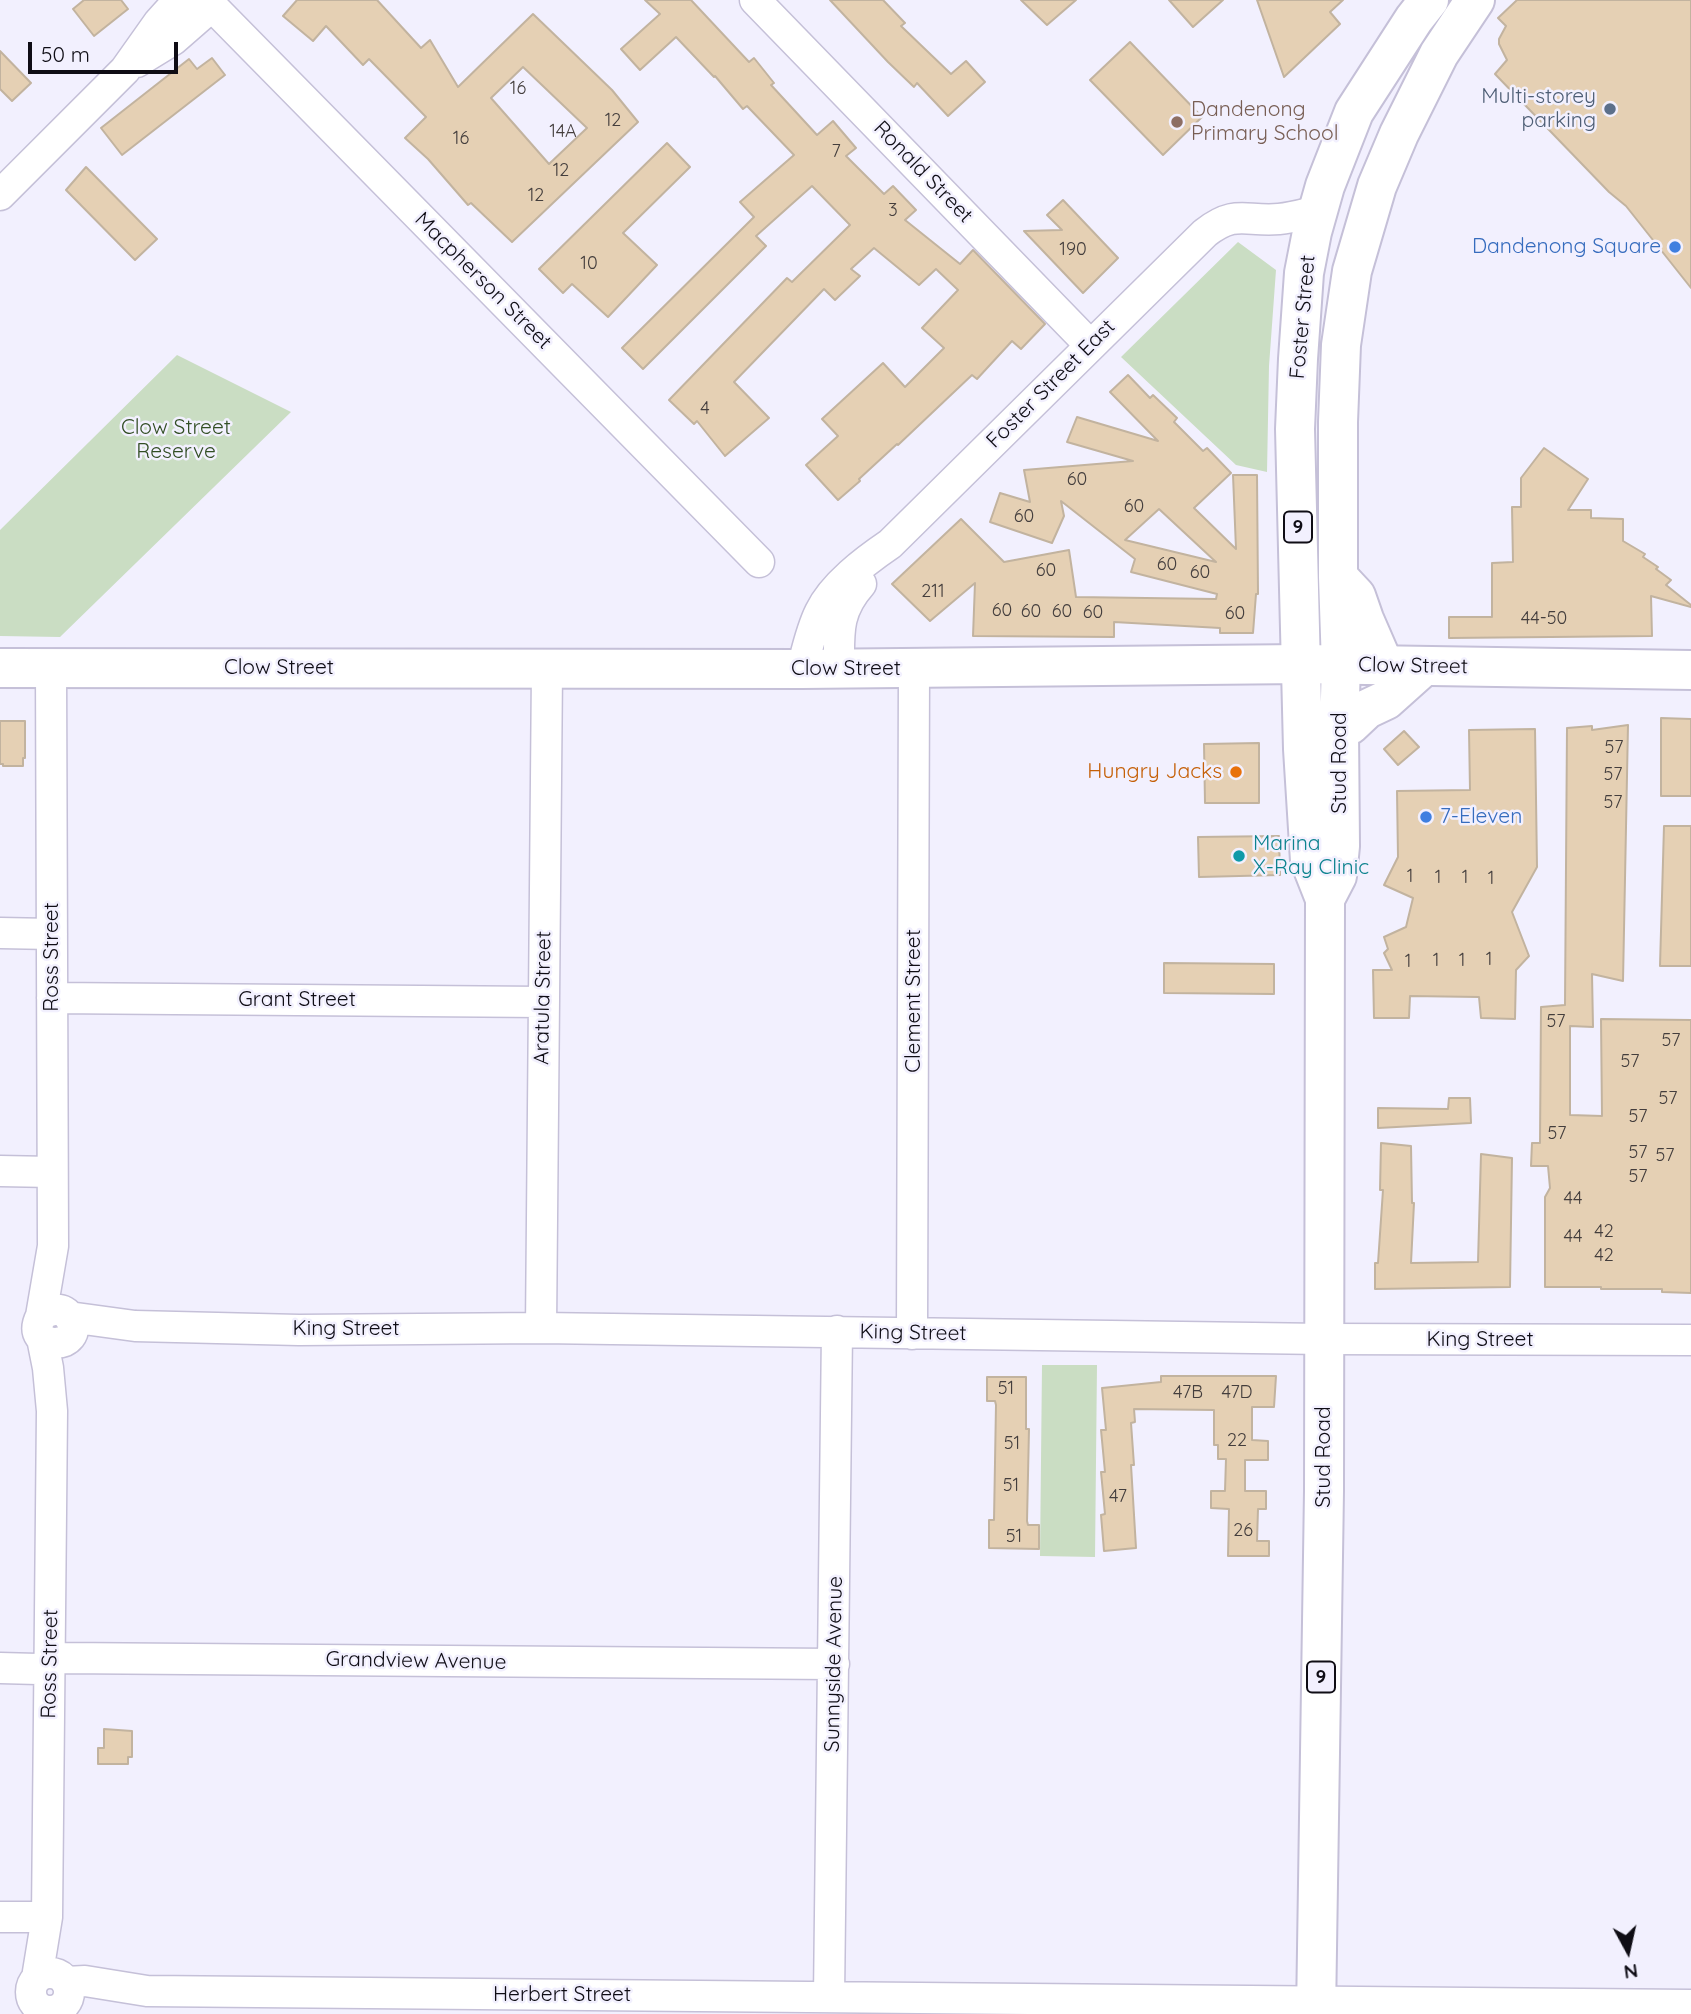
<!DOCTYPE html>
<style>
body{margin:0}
#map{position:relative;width:1691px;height:2014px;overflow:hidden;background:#f2f0fe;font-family:Quicksand,sans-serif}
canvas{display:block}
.north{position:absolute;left:1593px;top:1916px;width:70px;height:70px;-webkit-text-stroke:5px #f2f0fe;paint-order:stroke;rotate:172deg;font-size:19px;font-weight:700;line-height:28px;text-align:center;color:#0f0d15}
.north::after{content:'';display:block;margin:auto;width:24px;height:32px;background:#0f0d15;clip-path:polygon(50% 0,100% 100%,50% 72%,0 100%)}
.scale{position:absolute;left:28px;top:42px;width:150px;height:32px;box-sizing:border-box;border:4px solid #0f0d15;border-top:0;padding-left:9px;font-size:21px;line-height:24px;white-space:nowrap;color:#0f0d15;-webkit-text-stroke:5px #f2f0fe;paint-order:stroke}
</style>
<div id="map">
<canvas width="1691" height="2014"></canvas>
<div class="north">N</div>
<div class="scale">50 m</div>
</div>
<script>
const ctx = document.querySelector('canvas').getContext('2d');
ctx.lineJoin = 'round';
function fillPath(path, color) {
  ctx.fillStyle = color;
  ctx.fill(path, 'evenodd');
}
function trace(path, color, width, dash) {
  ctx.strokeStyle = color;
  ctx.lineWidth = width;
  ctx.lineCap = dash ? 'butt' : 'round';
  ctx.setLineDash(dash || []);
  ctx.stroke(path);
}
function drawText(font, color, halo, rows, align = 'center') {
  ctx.font = font + ' Quicksand,sans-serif';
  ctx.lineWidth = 5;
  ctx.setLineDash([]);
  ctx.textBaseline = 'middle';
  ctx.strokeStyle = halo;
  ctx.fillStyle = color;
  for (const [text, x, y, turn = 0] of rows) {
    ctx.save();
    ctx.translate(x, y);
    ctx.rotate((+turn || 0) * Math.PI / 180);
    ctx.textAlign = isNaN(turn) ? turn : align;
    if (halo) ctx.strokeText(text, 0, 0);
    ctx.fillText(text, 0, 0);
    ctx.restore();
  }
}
const green = new Path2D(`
 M 1238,242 L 1276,270 L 1269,366 L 1267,472 L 1236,465 L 1121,357 Z
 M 177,355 L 291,412 L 60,637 L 0,636 L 0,530 Z
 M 1042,1365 L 1097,1365 L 1095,1557 L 1040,1556 Z`);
const building = new Path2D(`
 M 84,0 L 121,0 L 128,9 L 94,36 L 73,9 Z
 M 297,0 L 377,0 L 421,48 L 430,40 L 458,87 L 533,14 L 612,90 L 638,122 L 512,242 L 471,203 L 468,205 L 428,159 L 405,138 L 426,117 L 369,59 L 363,65 L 326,26 L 313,41 L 283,16 ZM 523,67 L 587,128 L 549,164 L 491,98 Z
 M 645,0 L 691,0 L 749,62 L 754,58 L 774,83 L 771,85 L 817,135 L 833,121 L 856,148 L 846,156 L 884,194 L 893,186 L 916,210 L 905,220 L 960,264 L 973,250 L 1045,324 L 1021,349 L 1012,341 L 977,379 L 972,375 L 898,445 L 897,444 L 859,479 L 860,481 L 838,500 L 806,465 L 838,436 L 822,419 L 883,363 L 905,387 L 944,348 L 922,328 L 958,290 L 936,269 L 919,285 L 874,248 L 851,269 L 860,276 L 835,300 L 824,289 L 734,382 L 769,418 L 725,456 L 697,421 L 694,424 L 669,400 L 787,278 L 792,282 L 850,225 L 812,186 L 756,236 L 766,246 L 643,369 L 622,348 L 754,217 L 740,202 L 794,155 L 747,106 L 743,109 L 715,76 L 714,77 L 676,37 L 640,70 L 621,49 L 660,14 Z
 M 830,0 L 883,0 L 905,23 L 901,26 L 951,74 L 966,61 L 985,82 L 948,116 L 917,83 L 914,87 L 888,62 Z
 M 1021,0 L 1076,0 L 1047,25 Z
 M 1169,0 L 1223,0 L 1193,27 Z
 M 1257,0 L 1343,0 L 1330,12 L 1340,24 L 1284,77 Z
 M 1517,0 L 1691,0 L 1691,288 L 1626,206 L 1609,192 L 1495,74 L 1507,60 L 1499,44 L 1499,39 L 1506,26 L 1498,18 Z
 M 1130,42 L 1202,117 L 1163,155 L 1090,80 Z
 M 0,51 L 31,83 L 12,101 L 0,89 Z
 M 212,58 L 225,75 L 122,155 L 101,128 L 189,59 L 197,69 Z
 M 667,143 L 690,167 L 623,233 L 657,265 L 608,317 L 572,284 L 563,293 L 539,269 Z
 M 86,167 L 157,239 L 135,260 L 66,190 Z
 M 1063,200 L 1118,258 L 1083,293 L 1024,231 L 1062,230 L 1047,215 Z
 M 1128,375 L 1150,398 L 1153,395 L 1177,418 L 1174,422 L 1203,451 L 1207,448 L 1231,473 L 1194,508 L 1236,549 L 1233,475 L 1257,475 L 1258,594 L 1256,594 L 1253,633 L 1220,633 L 1220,628 L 1114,622 L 1114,637 L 973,636 L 975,583 L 930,621 L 892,584 L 961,519 L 1004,562 L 1069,550 L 1076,597 L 1216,599 L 1217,594 L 1131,572 L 1135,559 L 1061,501 L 1064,516 L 1052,543 L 990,522 L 1000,493 L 1030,502 L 1024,470 L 1133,461 L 1067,442 L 1077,417 L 1158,441 L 1110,392 ZM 1159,509 L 1216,562 L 1125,540 Z
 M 1544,448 L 1588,479 L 1568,510 L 1591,510 L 1591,518 L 1623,519 L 1623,541 L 1645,554 L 1643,557 L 1658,567 L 1656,569 L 1671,580 L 1666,585 L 1691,605 L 1691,607 L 1651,596 L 1652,636 L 1449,638 L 1449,617 L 1492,617 L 1492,563 L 1513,562 L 1512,507 L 1521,507 L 1521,478 Z
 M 1661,718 L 1691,719 L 1691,796 L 1661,796 Z
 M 0,721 L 25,721 L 25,758 L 23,758 L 23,766 L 3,766 L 3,764 L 0,764 Z
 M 1628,725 L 1623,981 L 1592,974 L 1593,1027 L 1570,1026 L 1570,1115 L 1602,1116 L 1601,1019 L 1691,1020 L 1691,1293 L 1662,1292 L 1662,1289 L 1601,1289 L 1601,1287 L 1545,1287 L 1545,1197 L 1550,1188 L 1548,1166 L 1531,1166 L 1532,1143 L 1540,1143 L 1541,1007 L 1565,1005 L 1567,728 L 1592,726 L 1592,730 Z
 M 1535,729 L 1537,867 L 1512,912 L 1529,956 L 1516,970 L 1515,1019 L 1481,1018 L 1479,997 L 1410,996 L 1409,1018 L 1374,1018 L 1373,970 L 1392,970 L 1384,953 L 1388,949 L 1384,937 L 1406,927 L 1413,898 L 1384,885 L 1398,857 L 1397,791 L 1470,790 L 1469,730 Z
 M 1404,731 L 1419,747 L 1398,765 L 1384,749 Z
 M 1259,743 L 1259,803 L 1205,803 L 1204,744 Z
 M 1664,826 L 1691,826 L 1691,966 L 1660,966 Z
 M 1279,836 L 1280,875 L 1199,877 L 1198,837 Z
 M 1164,963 L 1274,964 L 1274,994 L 1164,993 Z
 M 1449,1098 L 1470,1098 L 1471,1123 L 1378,1128 L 1378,1108 L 1448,1109 Z
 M 1381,1143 L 1411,1146 L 1412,1203 L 1414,1203 L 1411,1263 L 1478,1262 L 1481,1154 L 1512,1158 L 1510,1287 L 1375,1289 L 1375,1263 L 1378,1263 L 1383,1190 L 1380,1190 Z
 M 1161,1376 L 1276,1376 L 1274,1407 L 1252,1407 L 1252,1440 L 1268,1441 L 1268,1460 L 1245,1460 L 1245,1491 L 1266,1491 L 1266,1509 L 1258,1509 L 1257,1541 L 1269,1541 L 1269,1556 L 1228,1556 L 1229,1509 L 1211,1508 L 1211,1491 L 1225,1491 L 1226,1459 L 1218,1459 L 1218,1445 L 1214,1445 L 1214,1410 L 1134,1409 L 1135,1422 L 1131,1423 L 1134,1465 L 1131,1465 L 1136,1548 L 1104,1551 L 1101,1515 L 1105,1514 L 1101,1472 L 1105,1472 L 1101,1430 L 1106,1430 L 1102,1388 L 1161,1382 Z
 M 987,1377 L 1026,1377 L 1026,1429 L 1029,1429 L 1027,1521 L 1028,1525 L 1039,1525 L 1039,1549 L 989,1548 L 989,1520 L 994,1520 L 996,1405 L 995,1401 L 987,1401 Z
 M 104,1729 L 132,1731 L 132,1757 L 128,1757 L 128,1764 L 98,1764 L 98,1748 L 104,1748 Z`);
const minor = new Path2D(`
 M 206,0 L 759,562
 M 755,0 L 1090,345
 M 137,62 L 173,40 L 212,6
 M 0,195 L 125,70 L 159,22 L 179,0
 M 802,669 C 807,650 811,630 820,612 C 833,585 865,561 890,544 L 1205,233 C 1236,209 1245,222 1279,219 C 1292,218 1305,214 1318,211
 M 839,669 C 839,634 836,612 861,584
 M 0,933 L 52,934
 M 52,998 L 543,1002
 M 0,1171 L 52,1172
 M 41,1316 C 50,1309 64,1306 70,1318 C 88,1350 22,1353 41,1316 L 53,1246 L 51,667
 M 69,1317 L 135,1326 L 299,1330 L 541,1328 L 1324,1339 L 1691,1340
 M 541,1328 L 547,669
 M 912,1334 L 914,669
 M 0,1668 L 38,1669 L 61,1658 L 834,1664
 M 0,1917 L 47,1917
 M31 1992a19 19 0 1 1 38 0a19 19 0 1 1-38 0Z
 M 37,1978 L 47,1917 L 52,1411 L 48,1368 L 42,1338
 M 66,1982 L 85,1981 L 147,1991 L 1691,2005
 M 829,1997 L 837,1331`);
const major = new Path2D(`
 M 0,668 L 802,669 L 1302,664 L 1691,670`);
const highway = new Path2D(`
 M 1342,581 L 1356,596 L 1364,619 L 1384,665
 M 1339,729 L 1350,725 L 1367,709 L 1386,700 L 1424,666
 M 1325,899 L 1337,876 L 1340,846 L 1339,729 L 1341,665 L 1338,577 L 1338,422 L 1341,345 L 1352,271 L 1377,186 L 1399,134 L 1439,54 L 1475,0
 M 1316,2014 L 1324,1491 L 1325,899 L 1310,861 L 1303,749 L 1295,429 L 1298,359 L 1304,273 L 1312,232 L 1325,186 L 1354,112 L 1414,19 L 1429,0`);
const markers = [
 [1610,109,7,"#5c6f8a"],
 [1177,122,7,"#8d6e63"],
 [1675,247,7,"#3f7fe0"],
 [1236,772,7,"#e8710a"],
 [1426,817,7,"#3f7fe0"],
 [1239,856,7,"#0f9aa8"]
];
const numberNames = [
 ["16",518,89],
 ["12",613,121],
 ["14A",563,132],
 ["16",461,139],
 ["7",836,152],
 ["12",561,171],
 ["12",536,196],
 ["3",893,211],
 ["190",1073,250],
 ["10",589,264],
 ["4",705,409],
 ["60",1077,480],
 ["60",1134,507],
 ["60",1024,517],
 ["60",1167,565],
 ["60",1046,571],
 ["60",1200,573],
 ["211",933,592],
 ["60",1002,611],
 ["60",1031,612],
 ["60",1062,612],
 ["60",1093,613],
 ["60",1235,614],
 ["44-50",1544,619],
 ["57",1614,748],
 ["57",1613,775],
 ["57",1613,803],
 ["1",1410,877],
 ["1",1438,878],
 ["1",1465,878],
 ["1",1491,879],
 ["1",1489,960],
 ["1",1436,961],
 ["1",1462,961],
 ["1",1408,962],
 ["57",1556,1022],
 ["57",1671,1041],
 ["57",1630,1062],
 ["57",1668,1099],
 ["57",1638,1117],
 ["57",1557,1134],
 ["57",1638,1153],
 ["57",1665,1156],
 ["57",1638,1177],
 ["44",1573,1199],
 ["42",1604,1232],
 ["44",1573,1237],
 ["42",1604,1256],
 ["51",1006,1389],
 ["47B",1188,1393],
 ["47D",1237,1393],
 ["22",1237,1441],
 ["51",1012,1444],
 ["51",1011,1486],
 ["47",1118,1497],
 ["26",1243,1531],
 ["51",1014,1537]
];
const shields = [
 [1298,527,28],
 [1321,1677,28]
];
const shieldNames = [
 ["9",1298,527],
 ["9",1321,1677]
];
const serviceNames = [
 ["Multi-storey",1596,97],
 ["parking",1596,121]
];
const educationNames = [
 ["Dandenong",1191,110],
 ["Primary School",1191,134]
];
const streetNames = [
 ["Ronald Street",923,172,46],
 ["Macpherson Street",483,281,45],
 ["Foster Street",1303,317,-85],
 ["Foster Street East",1051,384,-45],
 ["Clow Street",1413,666,1],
 ["Clow Street",279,668],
 ["Clow Street",846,669],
 ["Stud Road",1340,763,-90],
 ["Ross Street",52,957,-90],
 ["Aratula Street",543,998,-89],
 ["Grant Street",297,1000],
 ["Clement Street",914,1001,-90],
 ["King Street",346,1329],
 ["King Street",913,1333,1],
 ["King Street",1480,1340],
 ["Stud Road",1324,1457,-90],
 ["Grandview Avenue",416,1661,1],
 ["Ross Street",50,1664,-89],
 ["Sunnyside Avenue",834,1664,-89],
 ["Herbert Street",562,1995]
];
const shopNames = [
 ["Dandenong Square",1661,247],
 ["7-Eleven",1440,817,"left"]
];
const parkNames = [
 ["Clow Street",176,428],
 ["Reserve",176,452]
];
const foodNames = [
 ["Hungry Jacks",1222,772]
];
const cultureNames = [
 ["Marina",1253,844],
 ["X-Ray Clinic",1253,868]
];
fillPath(green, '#caddc3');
fillPath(building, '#e5d0b4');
trace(building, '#c2b39f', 2);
trace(minor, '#c5c0d8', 33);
trace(major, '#c5c0d8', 42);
trace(highway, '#c5c0d8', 42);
trace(minor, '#fff', 30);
trace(major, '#fff', 38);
trace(highway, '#fff', 38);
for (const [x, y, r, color] of markers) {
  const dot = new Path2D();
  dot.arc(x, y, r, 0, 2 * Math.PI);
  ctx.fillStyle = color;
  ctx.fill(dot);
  trace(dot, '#f2f0fe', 2.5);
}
drawText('18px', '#443e3d', null, numberNames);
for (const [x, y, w] of shields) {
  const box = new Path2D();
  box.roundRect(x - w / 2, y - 15.5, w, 31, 5);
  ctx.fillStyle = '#f2f0fe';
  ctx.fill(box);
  trace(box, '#0f0d15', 2);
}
drawText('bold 19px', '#0f0d15', null, shieldNames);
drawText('21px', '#4e5e75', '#f2f0fe', serviceNames, 'right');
drawText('21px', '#785e54', '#f2f0fe', educationNames, 'left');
drawText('21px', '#0f0d15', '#f2f0fe', streetNames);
drawText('21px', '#366cbe', '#f2f0fe', shopNames, 'right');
drawText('21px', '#324e24', '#f2f0fe', parkNames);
drawText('21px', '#c56008', '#f2f0fe', foodNames, 'right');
drawText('21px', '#0d838f', '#f2f0fe', cultureNames, 'left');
</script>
